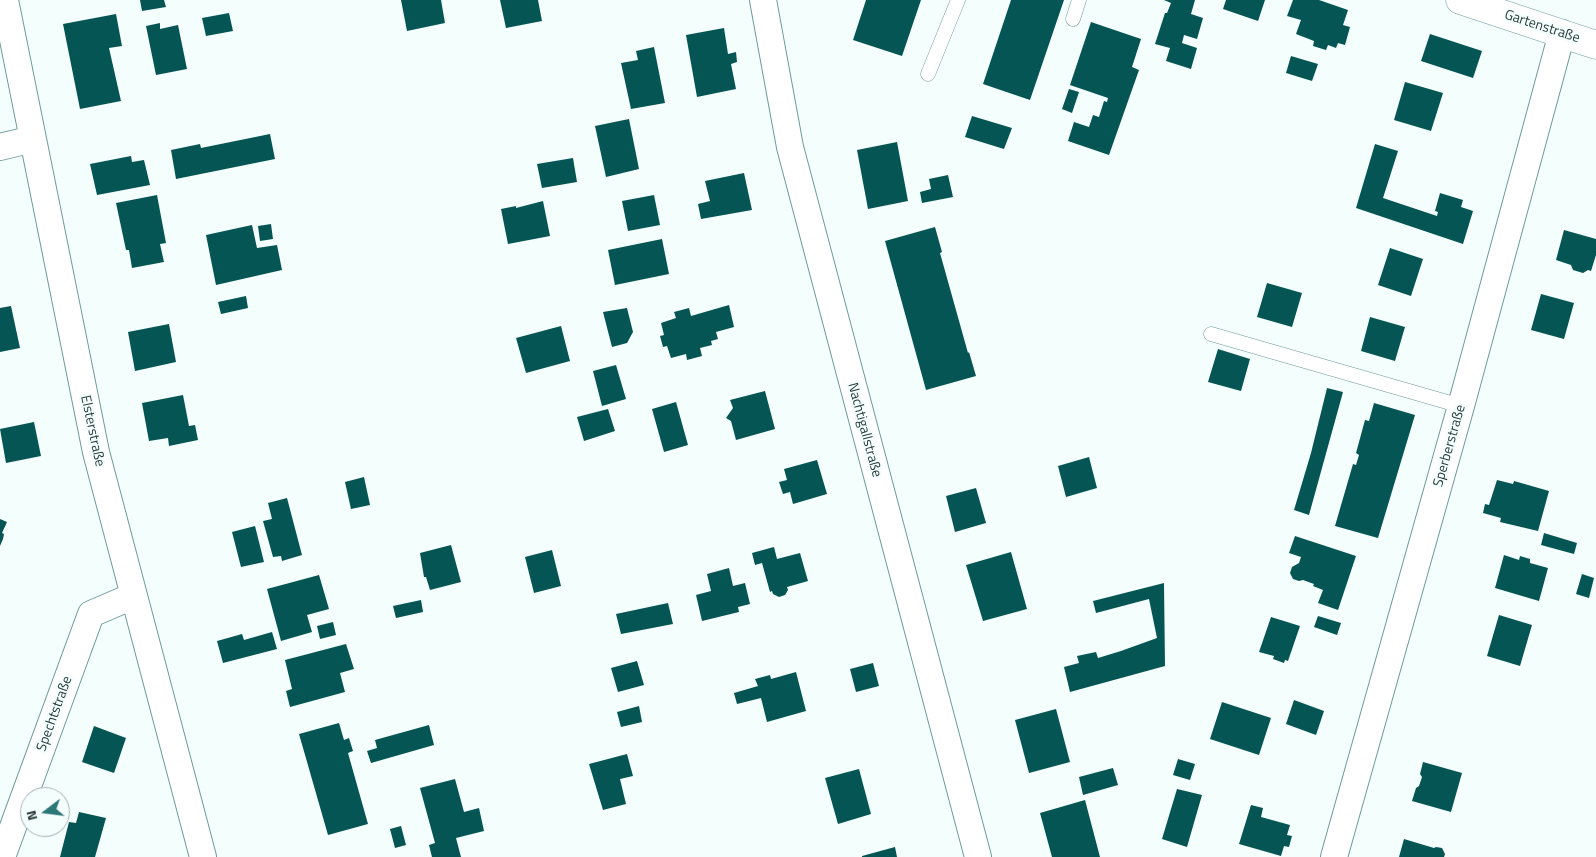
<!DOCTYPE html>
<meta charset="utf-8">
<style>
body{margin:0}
#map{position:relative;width:1596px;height:857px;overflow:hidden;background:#f4fefd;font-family:"Titillium Web",sans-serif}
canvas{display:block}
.north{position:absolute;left:20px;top:787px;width:50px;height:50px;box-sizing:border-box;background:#f4fefd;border:1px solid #a3b1b0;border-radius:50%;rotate:255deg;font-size:14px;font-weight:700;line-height:20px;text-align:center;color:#2a3d3d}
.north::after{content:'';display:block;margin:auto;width:18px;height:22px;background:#2c7676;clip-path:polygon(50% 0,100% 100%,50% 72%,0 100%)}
</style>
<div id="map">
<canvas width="1596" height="857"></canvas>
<div class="north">N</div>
</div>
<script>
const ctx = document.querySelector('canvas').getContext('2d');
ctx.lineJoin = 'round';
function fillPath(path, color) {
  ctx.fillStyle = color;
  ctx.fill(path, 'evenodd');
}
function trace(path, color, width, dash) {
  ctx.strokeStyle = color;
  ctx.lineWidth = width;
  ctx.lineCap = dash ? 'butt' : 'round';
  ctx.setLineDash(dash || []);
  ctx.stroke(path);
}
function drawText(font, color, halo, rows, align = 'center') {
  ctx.font = font + ' "Titillium Web",sans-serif';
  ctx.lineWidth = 5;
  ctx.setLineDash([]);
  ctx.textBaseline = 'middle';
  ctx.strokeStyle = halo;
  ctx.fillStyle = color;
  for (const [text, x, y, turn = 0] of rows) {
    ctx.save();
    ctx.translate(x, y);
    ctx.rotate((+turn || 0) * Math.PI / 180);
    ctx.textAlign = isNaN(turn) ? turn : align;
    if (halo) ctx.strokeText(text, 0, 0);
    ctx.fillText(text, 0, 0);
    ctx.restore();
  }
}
const building = new Path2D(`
 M 140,0 L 164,0 L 166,7 L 142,11 Z
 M 401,0 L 441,0 L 445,23 L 407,31 Z
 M 500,0 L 538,0 L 542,21 L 506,28 Z
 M 866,0 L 921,0 L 902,56 L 853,40 Z
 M 1011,0 L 1064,0 L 1030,100 L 983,84 Z
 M 1164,0 L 1195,0 L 1191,14 L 1203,18 L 1197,39 L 1184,35 L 1182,43 L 1197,48 L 1191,69 L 1166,61 L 1170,48 L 1155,44 L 1165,13 L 1167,13 L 1171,3 Z
 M 1226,0 L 1265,0 L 1258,21 L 1223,9 Z
 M 1293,0 L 1319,0 L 1348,10 L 1343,25 L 1350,27 L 1345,45 L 1338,43 L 1336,48 L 1328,45 L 1326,50 L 1313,46 L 1314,41 L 1296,34 L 1301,20 L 1287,16 Z
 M 229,13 L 233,31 L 206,36 L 202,18 Z
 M 116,14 L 122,46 L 109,48 L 121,101 L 80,109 L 63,24 Z
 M 1091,22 L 1141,39 L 1132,67 L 1139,70 L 1109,155 L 1068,141 L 1074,122 L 1089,127 L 1093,115 L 1099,117 L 1104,101 L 1107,102 L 1108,98 L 1070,85 Z
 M 160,23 L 160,29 L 178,25 L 187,69 L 156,75 L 146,26 Z
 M 724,28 L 728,54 L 736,52 L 737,62 L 731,64 L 736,89 L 697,97 L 686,35 Z
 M 1430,34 L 1482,51 L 1473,78 L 1421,61 Z
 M 654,47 L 665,103 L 631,109 L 621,63 L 638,60 L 636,51 Z
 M 1291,56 L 1318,64 L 1312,81 L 1286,73 Z
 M 1405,82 L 1443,93 L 1431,131 L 1394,120 Z
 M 1069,89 L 1079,92 L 1072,113 L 1062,109 Z
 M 972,116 L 1012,128 L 1004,149 L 965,137 Z
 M 629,119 L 639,169 L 606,177 L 595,126 Z
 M 270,134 L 275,159 L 176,179 L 171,150 L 200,144 L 201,148 Z
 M 897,142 L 908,201 L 868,209 L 857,150 Z
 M 1375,144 L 1398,151 L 1383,198 L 1437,216 L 1438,212 L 1435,211 L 1440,193 L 1463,200 L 1461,207 L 1473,211 L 1463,244 L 1356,208 Z
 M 131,156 L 132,162 L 144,160 L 150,185 L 97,195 L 90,164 Z
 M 573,158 L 577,182 L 542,188 L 537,164 Z
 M 744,173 L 752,210 L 701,219 L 698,204 L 710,201 L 705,181 Z
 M 948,175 L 953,197 L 922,203 L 920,192 L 931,189 L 929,179 Z
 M 157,195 L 166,243 L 160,244 L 164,262 L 132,268 L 129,250 L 126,250 L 116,203 Z
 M 654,195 L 660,225 L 628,231 L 622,201 Z
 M 543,201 L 550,236 L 508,244 L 501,209 L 516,206 L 516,208 Z
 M 271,224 L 273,239 L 260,241 L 258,226 Z
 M 252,225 L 257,248 L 277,245 L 282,270 L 216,285 L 206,235 Z
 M 935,227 L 942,252 L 940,253 L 968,353 L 969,352 L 976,376 L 926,390 L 885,241 Z
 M 1564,230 L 1596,239 L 1596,255 L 1591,271 L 1588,270 L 1583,273 L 1573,270 L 1571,265 L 1556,260 Z
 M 662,239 L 669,274 L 615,285 L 608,250 Z
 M 1390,248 L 1423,259 L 1411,296 L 1378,285 Z
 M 1267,283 L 1302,293 L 1292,327 L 1257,317 Z
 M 1541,294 L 1574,303 L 1564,339 L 1531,330 Z
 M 246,296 L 248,308 L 221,314 L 218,302 Z
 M 729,305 L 734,327 L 716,332 L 718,339 L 711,341 L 712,345 L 700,348 L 702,356 L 687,360 L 686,354 L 671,358 L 667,346 L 663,347 L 660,336 L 664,335 L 661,323 L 676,318 L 674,312 L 689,308 L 691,316 Z
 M 11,306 L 20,348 L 0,352 L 0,308 Z
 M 627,308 L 633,332 L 627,343 L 612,347 L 603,312 Z
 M 1370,317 L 1405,327 L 1395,361 L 1361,351 Z
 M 169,324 L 176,362 L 135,371 L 128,332 Z
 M 561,326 L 570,361 L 526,373 L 516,338 Z
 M 1218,349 L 1250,359 L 1241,391 L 1208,382 Z
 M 616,365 L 626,399 L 602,406 L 593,371 Z
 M 1327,388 L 1343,392 L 1309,515 L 1294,510 L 1311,453 Z
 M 765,391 L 775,429 L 736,440 L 731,421 L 726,418 L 733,408 L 730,400 Z
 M 183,395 L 189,426 L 195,425 L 198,440 L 169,446 L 168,438 L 149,441 L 142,403 Z
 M 676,402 L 688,445 L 664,452 L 652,409 Z
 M 1374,403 L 1415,415 L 1378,538 L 1335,526 L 1353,464 L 1356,465 L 1359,455 L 1356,453 L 1365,420 L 1369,421 Z
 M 608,409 L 615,431 L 584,441 L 577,417 Z
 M 34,422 L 41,456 L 6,463 L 0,429 Z
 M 1089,457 L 1097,488 L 1066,497 L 1058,466 Z
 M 817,460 L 827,494 L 793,504 L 790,492 L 783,494 L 779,482 L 787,480 L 784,469 Z
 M 364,477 L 370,505 L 351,509 L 345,482 Z
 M 1497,480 L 1513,484 L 1514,481 L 1549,491 L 1538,531 L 1500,522 L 1501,518 L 1483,513 L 1485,504 L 1489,505 Z
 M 976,488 L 986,523 L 955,532 L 946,496 Z
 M 287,498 L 302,555 L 282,561 L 281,556 L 273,557 L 263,521 L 272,519 L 268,503 Z
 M 0,519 L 7,522 L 2,533 L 4,534 L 3,539 L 0,546 Z
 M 255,526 L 264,562 L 241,567 L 232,532 Z
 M 1544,533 L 1577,543 L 1574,554 L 1541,545 Z
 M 1295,536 L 1356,556 L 1338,610 L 1318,603 L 1323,590 L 1313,586 L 1314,584 L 1303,580 L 1299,581 L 1293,579 L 1290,573 L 1292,567 L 1299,563 L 1301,557 L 1289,553 Z
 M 451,545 L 461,582 L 430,590 L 426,577 L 424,577 L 420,553 Z
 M 774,547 L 777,559 L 800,553 L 808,581 L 787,587 L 788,590 L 785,595 L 779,597 L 773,594 L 772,591 L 770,592 L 762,563 L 755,565 L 752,553 Z
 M 552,550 L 561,586 L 534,593 L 525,557 Z
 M 1011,552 L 1027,609 L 983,621 L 966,565 Z
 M 1504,555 L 1519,560 L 1520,556 L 1530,559 L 1530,563 L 1548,568 L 1539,601 L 1495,588 Z
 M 729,568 L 733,586 L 745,583 L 750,604 L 738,607 L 739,612 L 702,621 L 696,595 L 711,591 L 707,574 Z
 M 1582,574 L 1594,578 L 1589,598 L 1576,594 Z
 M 319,575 L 329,609 L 307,615 L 312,632 L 281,641 L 267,589 Z
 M 1164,583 L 1165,666 L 1070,692 L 1064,667 L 1079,663 L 1077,656 L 1096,652 L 1098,658 L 1121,651 L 1157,638 L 1149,599 L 1096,613 L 1093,601 Z
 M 421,600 L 423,612 L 396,618 L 393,606 Z
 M 668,603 L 673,624 L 621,634 L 616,614 Z
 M 1499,615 L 1532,625 L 1520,666 L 1487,656 Z
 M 1318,616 L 1341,623 L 1337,635 L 1314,627 Z
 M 1271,617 L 1300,626 L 1288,661 L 1285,660 L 1284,663 L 1273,659 L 1274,656 L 1259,652 Z
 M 333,622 L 336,635 L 320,639 L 317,626 Z
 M 272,632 L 277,649 L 223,663 L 217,641 L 242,634 L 244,640 Z
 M 346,644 L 354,669 L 340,673 L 345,692 L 290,707 L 286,691 L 292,689 L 285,660 Z
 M 637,661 L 644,685 L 618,692 L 611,668 Z
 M 873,663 L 879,686 L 856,692 L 850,669 Z
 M 796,672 L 806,711 L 767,722 L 761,698 L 737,704 L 734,693 L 758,686 L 755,679 L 770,675 L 771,679 Z
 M 1294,700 L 1324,711 L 1316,735 L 1286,724 Z
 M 1222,702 L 1271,718 L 1259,755 L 1210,739 Z
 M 639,706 L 642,722 L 621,727 L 617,712 Z
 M 1056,709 L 1070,762 L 1029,773 L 1015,720 Z
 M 339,723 L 344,740 L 349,738 L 353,751 L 348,753 L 368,824 L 328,835 L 299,734 Z
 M 429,725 L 434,745 L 371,763 L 367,751 L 377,748 L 375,740 Z
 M 94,726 L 126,738 L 114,773 L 82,762 Z
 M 627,754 L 633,776 L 620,779 L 626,804 L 603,810 L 589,764 Z
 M 1178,759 L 1195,764 L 1190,780 L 1173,775 Z
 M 1423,762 L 1462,773 L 1451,812 L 1412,801 L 1416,788 L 1419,786 L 1422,777 L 1420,774 Z
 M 1113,768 L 1118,785 L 1083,795 L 1079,777 Z
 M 859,769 L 871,814 L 838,824 L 825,778 Z
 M 455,779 L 464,812 L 479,808 L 484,831 L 456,838 L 461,857 L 432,857 L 429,845 L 435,843 L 420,788 Z
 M 1177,789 L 1202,795 L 1187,847 L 1162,839 Z
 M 1085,800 L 1100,857 L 1052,857 L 1040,813 Z
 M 1251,805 L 1263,808 L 1261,817 L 1290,825 L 1287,835 L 1292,836 L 1289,847 L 1284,846 L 1281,856 L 1239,844 Z
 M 79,812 L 106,818 L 95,857 L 60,857 L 69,822 L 76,823 Z
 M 401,826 L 406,845 L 395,848 L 390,829 Z
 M 1404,839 L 1434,848 L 1436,847 L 1442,848 L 1445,854 L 1444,857 L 1399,857 Z
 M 895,847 L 897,857 L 862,857 L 862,856 Z`);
const service = new Path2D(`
 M 1073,19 L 1079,0
 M 928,74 L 958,0
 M 1211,334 L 1461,406`);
const minor = new Path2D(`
 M 5,0 L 96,452 L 203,857
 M 763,0 L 790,147 L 978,857
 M 0,147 L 33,139
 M 2,857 L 91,614 L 133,596
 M 1334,857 L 1461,406 L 1562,33`);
const tertiary = new Path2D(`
 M 1460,0 L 1596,45`);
const streetNames = [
 ["Gartenstraße",1542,27,18],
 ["Nachtigallstraße",864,430,75],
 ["Elsterstraße",92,431,78],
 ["Sperberstraße",1450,446,-74],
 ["Spechtstraße",55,714,-70]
];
fillPath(building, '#055555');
trace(service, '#6e9b9a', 15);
trace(minor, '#6e9b9a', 28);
trace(tertiary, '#6e9b9a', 29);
trace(service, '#fff', 14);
trace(minor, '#fff', 26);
trace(tertiary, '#fff', 28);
drawText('14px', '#2a3d3d', '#f4fefd', streetNames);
</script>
